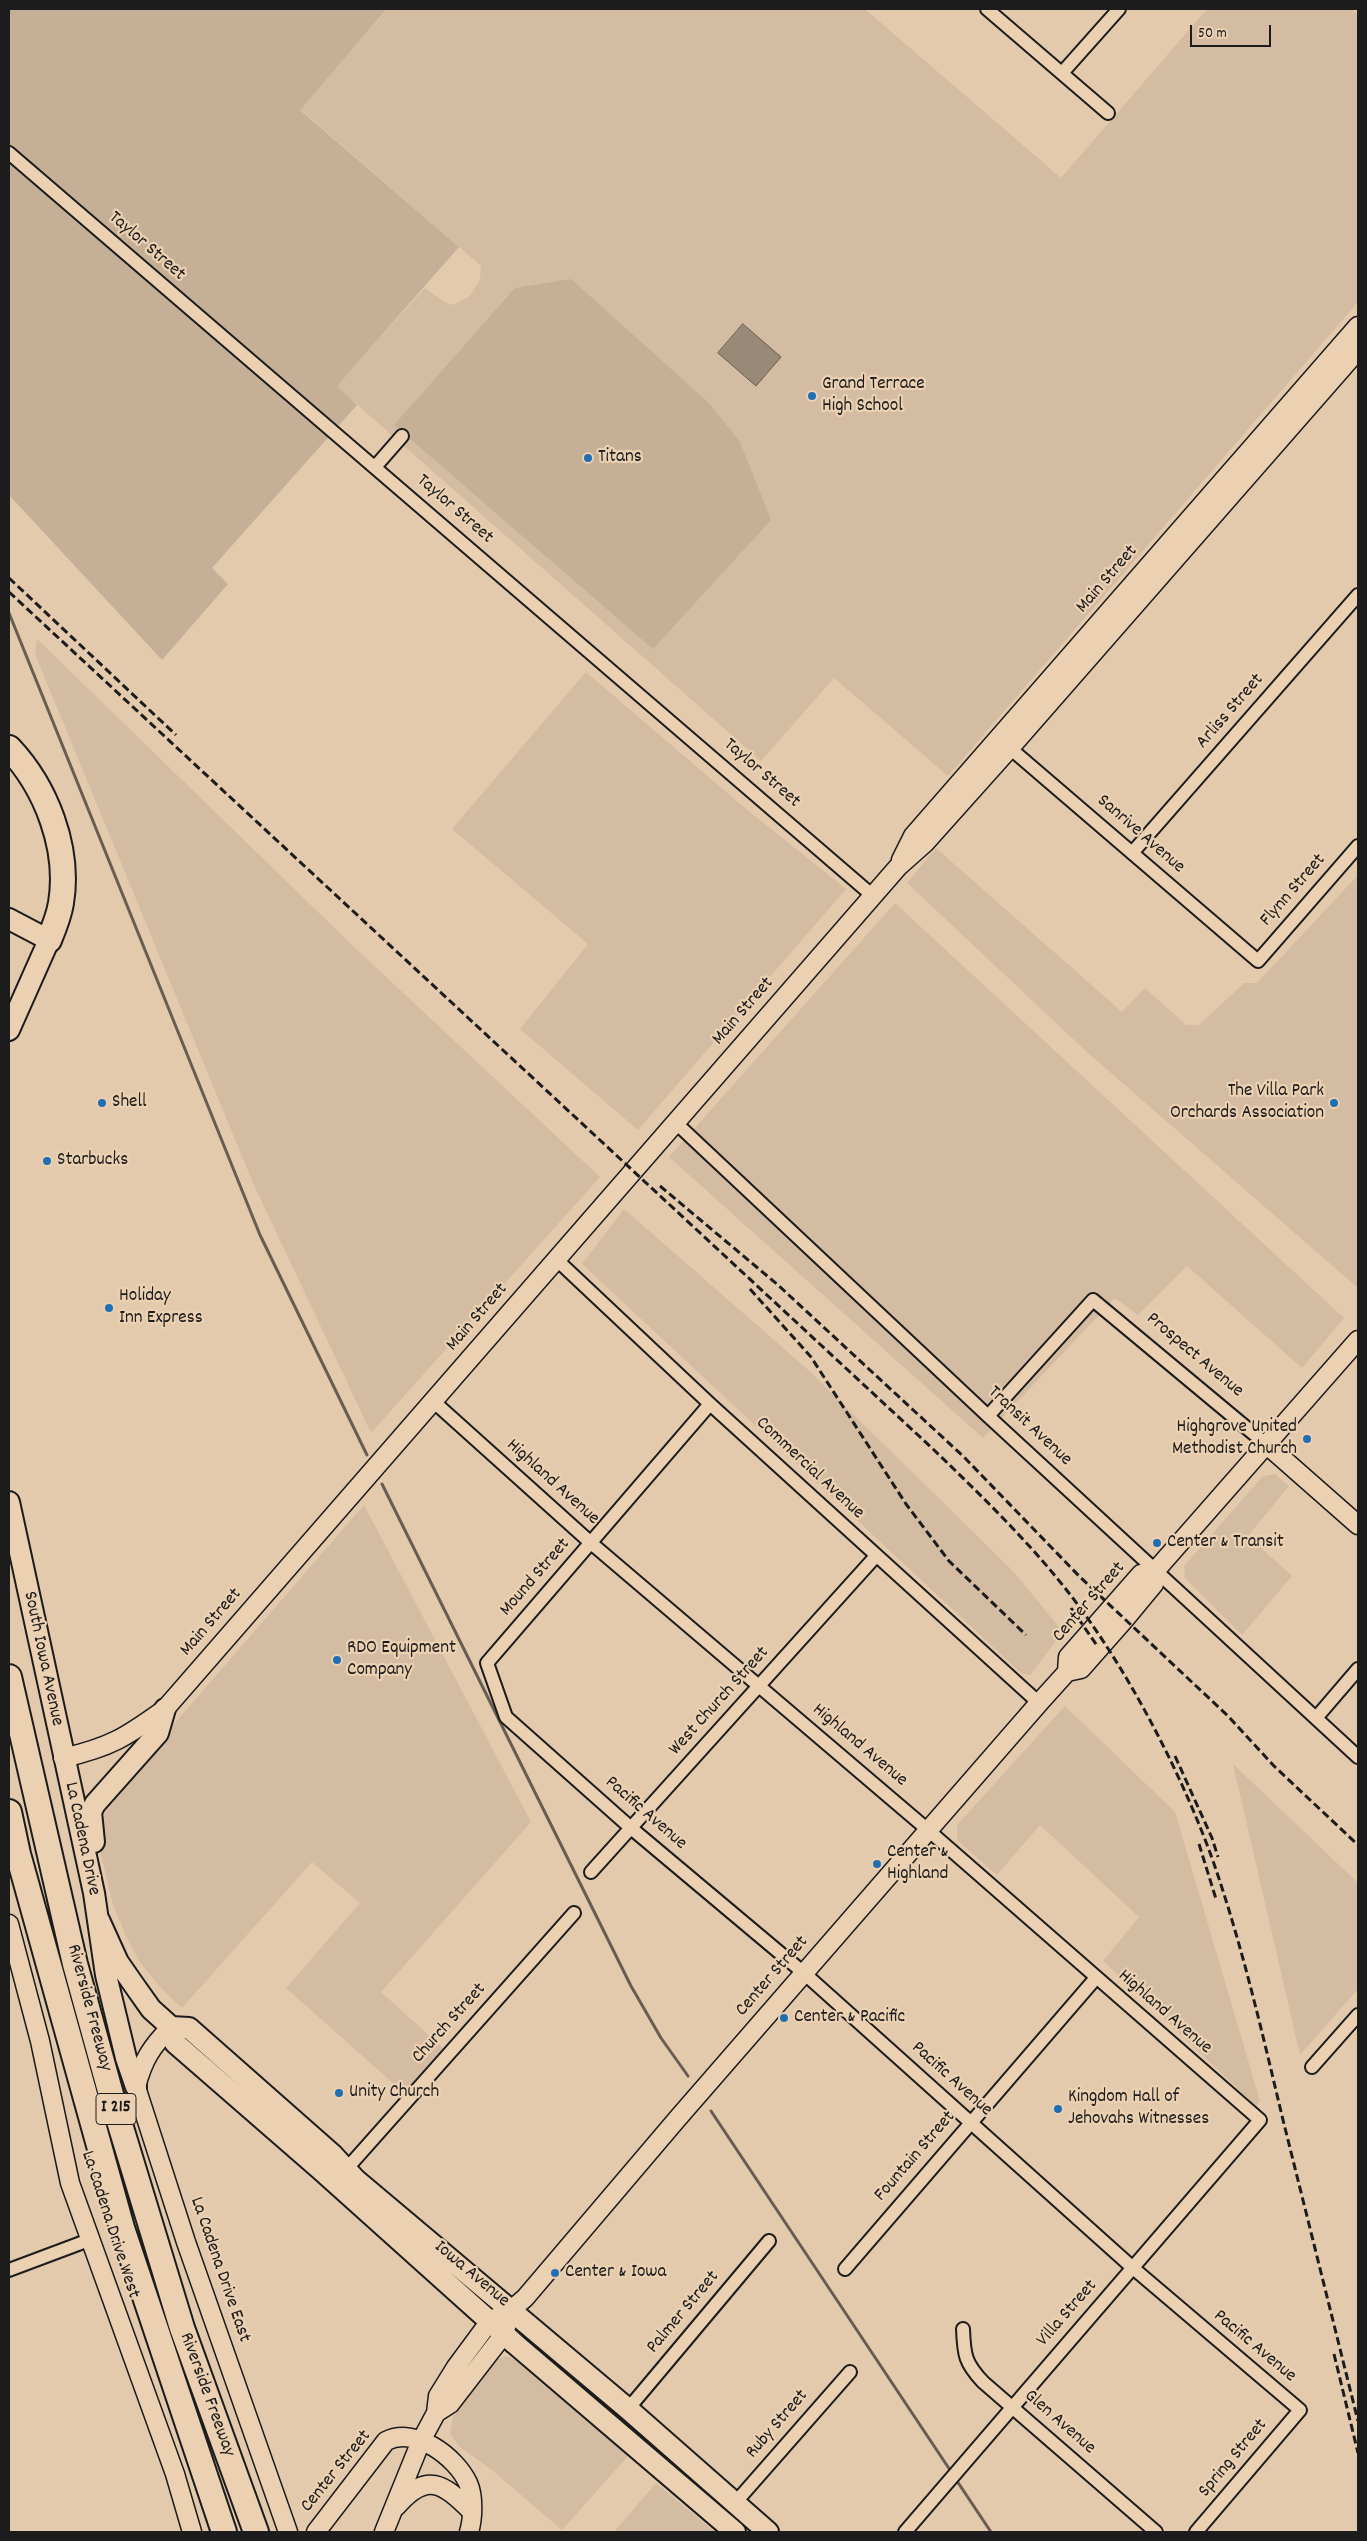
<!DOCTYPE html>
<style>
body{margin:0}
#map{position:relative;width:1367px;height:2541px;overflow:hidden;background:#e3caac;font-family:Dekko,sans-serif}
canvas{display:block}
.frame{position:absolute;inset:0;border:10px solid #1c1c1c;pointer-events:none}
.scale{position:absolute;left:1190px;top:25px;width:81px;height:22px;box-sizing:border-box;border:2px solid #1c1c1c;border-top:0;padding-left:6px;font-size:15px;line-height:18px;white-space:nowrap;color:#1c1c1c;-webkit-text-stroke:4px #ebd1b2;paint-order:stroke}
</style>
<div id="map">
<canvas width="1367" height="2541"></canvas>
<div class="frame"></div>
<div class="scale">50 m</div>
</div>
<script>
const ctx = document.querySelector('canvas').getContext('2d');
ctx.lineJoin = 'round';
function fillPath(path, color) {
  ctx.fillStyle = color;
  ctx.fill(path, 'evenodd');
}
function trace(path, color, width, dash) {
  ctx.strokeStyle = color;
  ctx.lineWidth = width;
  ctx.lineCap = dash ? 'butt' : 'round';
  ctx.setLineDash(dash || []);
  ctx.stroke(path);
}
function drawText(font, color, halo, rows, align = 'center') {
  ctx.font = font + ' Dekko,sans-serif';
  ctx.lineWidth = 4.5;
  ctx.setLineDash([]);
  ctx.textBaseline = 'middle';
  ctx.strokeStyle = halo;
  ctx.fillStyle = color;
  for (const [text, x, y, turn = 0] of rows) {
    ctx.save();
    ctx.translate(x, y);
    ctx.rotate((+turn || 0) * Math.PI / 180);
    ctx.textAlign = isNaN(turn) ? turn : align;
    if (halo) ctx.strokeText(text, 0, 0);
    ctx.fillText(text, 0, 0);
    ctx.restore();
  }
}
const built = new Path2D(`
 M 388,9 L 865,9 L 1061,178 L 1207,9 L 1352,9 L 1358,14 L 1358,302 L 948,776 L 834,678 L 761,761 L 336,386 L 425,288 L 444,302 L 453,305 L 470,296 L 480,279 L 481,266 L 300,109 Z
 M 37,639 L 352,945 L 600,1177 L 371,1433 L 253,1183 L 35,654 Z
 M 586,672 L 745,808 L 846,889 L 638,1130 L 520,1029 L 588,944 L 452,829 Z
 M 936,848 L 1122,1012 L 1145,988 L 1186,1025 L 1199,1025 L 1244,983 L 1257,983 L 1358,875 L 1358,1288 L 1088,1053 L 907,883 Z
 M 895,903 L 1344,1318 L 1302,1368 L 1187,1266 L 1138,1315 L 1115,1298 L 983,1438 L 669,1157 Z
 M 624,1209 L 805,1367 L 1014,1572 L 1063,1632 L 1030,1675 L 1021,1673 L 582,1264 Z
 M 1275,1474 L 1289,1486 L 1248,1536 L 1292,1576 L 1242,1635 L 1185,1578 L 1184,1566 L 1263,1476 Z
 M 364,1505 L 531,1822 L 381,1992 L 443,2048 L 404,2093 L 286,1988 L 360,1903 L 312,1862 L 182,2008 L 160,1987 L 139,1961 L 126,1936 L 113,1905 L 93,1821 L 95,1815 Z
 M 1065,1706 L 1175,1812 L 1260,2101 L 1256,2106 L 1103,1961 L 1139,1917 L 1040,1825 L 997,1875 L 957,1840 L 957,1825 Z
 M 1233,1764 L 1358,1883 L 1358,1989 L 1300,2055 Z
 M 506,2356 L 516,2360 L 628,2456 L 562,2530 L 492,2470 L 460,2447 L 450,2434 L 453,2417 L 494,2361 Z
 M 656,2483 L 715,2532 L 614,2532 Z`);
const green = new Path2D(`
 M 9,9 L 387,9 L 300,110 L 459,247 L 337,386 L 357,405 L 212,568 L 228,584 L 162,660 L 9,495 Z
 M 571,279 L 710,404 L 740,442 L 771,520 L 653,649 L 394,425 L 515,288 Z`);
const water = new Path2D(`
 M 743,324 L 781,357 L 756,386 L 718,353 Z`);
const stream = new Path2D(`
 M 9,613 L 260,1235 L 367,1455
 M 382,1484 L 631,1986 L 661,2038 L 688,2076
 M 711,2111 L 952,2473
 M 955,2478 L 991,2532`);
const street = new Path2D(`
 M 987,9 L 1108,113
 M 1062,73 L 1119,9
 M 9,153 L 873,896
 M 375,467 L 402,436
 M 1004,743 L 1258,961 L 1358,846
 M 1132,853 L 1358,595
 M 676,1123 L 988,1416 L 1358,1757
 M 557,1260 L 710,1404 L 1039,1703
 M 433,1401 L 591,1543 L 928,1830 L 1260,2120 L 905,2532
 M 710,1404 L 487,1663 L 506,1717 L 631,1828 L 805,1974 L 1133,2268 L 1300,2410 L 1196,2532
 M 988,1416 L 1093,1300 L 1266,1444
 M 1316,1718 L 1358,1669
 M 591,1872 L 876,1556
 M 1312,2067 L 1358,2015
 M 342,2174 L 574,1913
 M 845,2269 L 1095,1979
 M 9,2270 L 89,2240
 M 963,2329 C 964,2355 965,2363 983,2382 L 1156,2532
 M 628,2409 L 769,2241
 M 735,2503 L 850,2372`);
const secondary = new Path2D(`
 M 901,860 L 913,836 L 1358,326
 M 1266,1444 L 1358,1525
 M 1067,1672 L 1068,1657 L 1141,1574 L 1156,1570 L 1358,1340
 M 63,1758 C 111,1747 126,1737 165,1709 L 898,867 L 925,843 L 1010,748 L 1358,350
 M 9,1924 L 40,2041 L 70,2183 L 175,2474 L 192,2532
 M 171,2027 C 151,2047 143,2060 136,2087 L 186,2242 L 288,2532
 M 436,2413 L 450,2404 L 504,2334 L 508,2320
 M 396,2507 C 427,2471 443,2483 472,2512
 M 316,2532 L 386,2441 C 415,2426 456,2457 468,2483 C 474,2496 473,2519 469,2532
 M 384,2532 L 421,2441 L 436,2413 L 438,2396 L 456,2367 L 490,2321 L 511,2310 L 525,2298 L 678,2118 L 1039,1703 L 1067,1672 L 1081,1669 L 1125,1619 L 1154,1584 L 1156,1570`);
const primary = new Path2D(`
 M 9,919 L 49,940 L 9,1030
 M 9,1502 L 94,1893 L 106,1975 L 126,2058 L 136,2087
 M 94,1842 L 91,1812 L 95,1804 L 158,1733 L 165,1709
 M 99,1920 L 118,1962 L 134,1985 L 151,2009 L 171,2027 L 175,2043 L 321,2170 L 515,2344 L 735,2532
 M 171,2027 L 189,2028 L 333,2155 L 356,2180 L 628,2409 L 768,2532`);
const highway = new Path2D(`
 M 9,748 C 46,787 70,848 61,903 C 59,916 54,928 49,940
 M 9,1677 L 75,1964 L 112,2098 L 182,2328 L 256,2532
 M 9,1812 L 18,1854 L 122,2228 L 224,2532`);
const rail = new Path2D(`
 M 9,578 L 176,735
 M 9,592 L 933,1449 C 990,1504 1049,1561 1093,1626 C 1140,1694 1184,1781 1212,1858 C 1242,1944 1262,2032 1283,2120 C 1308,2220 1333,2321 1358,2421
 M 660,1186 L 778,1285 L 964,1457 L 1080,1577 L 1228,1716 L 1274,1766 L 1358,1845
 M 750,1289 L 811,1357 L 906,1504 L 949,1561 L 1026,1635
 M 1071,1608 L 1098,1647
 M 1175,1756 L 1212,1838 L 1218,1857
 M 1199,1844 L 1216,1899
 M 1334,2354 L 1358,2453`);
const markers = [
 [812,396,5,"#1f6fb2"],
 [588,458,5,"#1f6fb2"],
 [102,1103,5,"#1f6fb2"],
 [1334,1103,5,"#1f6fb2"],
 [47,1161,5,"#1f6fb2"],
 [109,1308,5,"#1f6fb2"],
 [1307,1439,5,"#1f6fb2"],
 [1157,1543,5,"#1f6fb2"],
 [337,1660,5,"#1f6fb2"],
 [877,1864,5,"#1f6fb2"],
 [784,2018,5,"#1f6fb2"],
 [339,2093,5,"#1f6fb2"],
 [1058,2109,5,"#1f6fb2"],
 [555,2273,5,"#1f6fb2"]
];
const shields = [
 [116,2109,40]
];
const shieldNames = [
 ["I 215",116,2109]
];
const streetNames = [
 ["Taylor Street",146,247,41],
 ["Taylor Street",454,510,41],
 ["Main Street",1108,580,-49],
 ["Arliss Street",1231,712,-49],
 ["Taylor Street",761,774,41],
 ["Sanrive Avenue",1140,835,41],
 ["Flynn Street",1294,891,-49],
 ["Main Street",744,1012,-49],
 ["Main Street",478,1318,-49],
 ["Prospect Avenue",1194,1356,40],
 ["Transit Avenue",1029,1427,43],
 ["Commercial Avenue",809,1469,43],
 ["Highland Avenue",552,1483,42],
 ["Mound Street",536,1578,-49],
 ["Center Street",1090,1603,-49],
 ["Main Street",212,1623,-49],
 ["South Iowa Avenue",42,1659,78],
 ["West Church Street",720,1702,-48],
 ["Highland Avenue",859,1746,40],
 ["Pacific Avenue",645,1814,41],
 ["La Cadena Drive",81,1839,78],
 ["Center Street",773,1977,-49],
 ["Riverside Freeway",88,2008,75],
 ["Highland Avenue",1164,2013,41],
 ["Church Street",450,2024,-48],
 ["Pacific Avenue",951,2080,42],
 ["Fountain Street",916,2157,-49],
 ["La Cadena Drive West",109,2225,72],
 ["La Cadena Drive East",219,2270,71],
 ["Iowa Avenue",471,2275,40],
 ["Palmer Street",684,2313,-50],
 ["Villa Street",1068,2314,-49],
 ["Pacific Avenue",1254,2347,40],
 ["Riverside Freeway",206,2395,70],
 ["Glen Avenue",1059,2423,41],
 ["Ruby Street",778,2425,-49],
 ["Spring Street",1234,2459,-50],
 ["Center Street",337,2472,-51]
];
const poiNames = [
 ["Grand Terrace",822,385],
 ["High School",822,407],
 ["Titans",598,458],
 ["The Villa Park",1324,1092,"right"],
 ["Orchards Association",1324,1114,"right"],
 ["Shell",112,1103],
 ["Starbucks",57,1161],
 ["Holiday",119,1297],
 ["Inn Express",119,1319],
 ["Highgrove United",1297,1428,"right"],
 ["Methodist Church",1297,1450,"right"],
 ["Center & Transit",1167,1543],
 ["RDO Equipment",347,1649],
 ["Company",347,1671],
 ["Center &",887,1853],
 ["Highland",887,1875],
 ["Center & Pacific",794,2018],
 ["Unity Church",349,2093],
 ["Kingdom Hall of",1068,2098],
 ["Jehovahs Witnesses",1068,2120],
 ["Center & Iowa",565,2273]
];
fillPath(built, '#d3bca1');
fillPath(green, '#c5b097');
fillPath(water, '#998977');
trace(water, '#675d53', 1);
trace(stream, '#675d53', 3);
trace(street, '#1c1c1c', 16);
trace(secondary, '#1c1c1c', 21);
trace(primary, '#1c1c1c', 24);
trace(highway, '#1c1c1c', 28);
trace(street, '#ebd1b2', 12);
trace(secondary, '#ebd1b2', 18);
trace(primary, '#ebd1b2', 20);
trace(highway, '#ebd1b2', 24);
trace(rail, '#1c1c1c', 3, [8, 4]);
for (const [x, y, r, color] of markers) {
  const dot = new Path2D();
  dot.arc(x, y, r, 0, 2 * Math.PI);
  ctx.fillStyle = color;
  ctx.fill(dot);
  trace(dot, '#ebd1b2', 2);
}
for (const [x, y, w] of shields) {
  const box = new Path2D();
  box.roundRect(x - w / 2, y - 15.5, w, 31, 4);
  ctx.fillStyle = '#ebd1b2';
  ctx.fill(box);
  trace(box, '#1c1c1c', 1);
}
drawText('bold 18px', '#1c1c1c', null, shieldNames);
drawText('19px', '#1c1c1c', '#ebd1b2', streetNames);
drawText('19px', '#1c1c1c', '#ebd1b2', poiNames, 'left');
</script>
